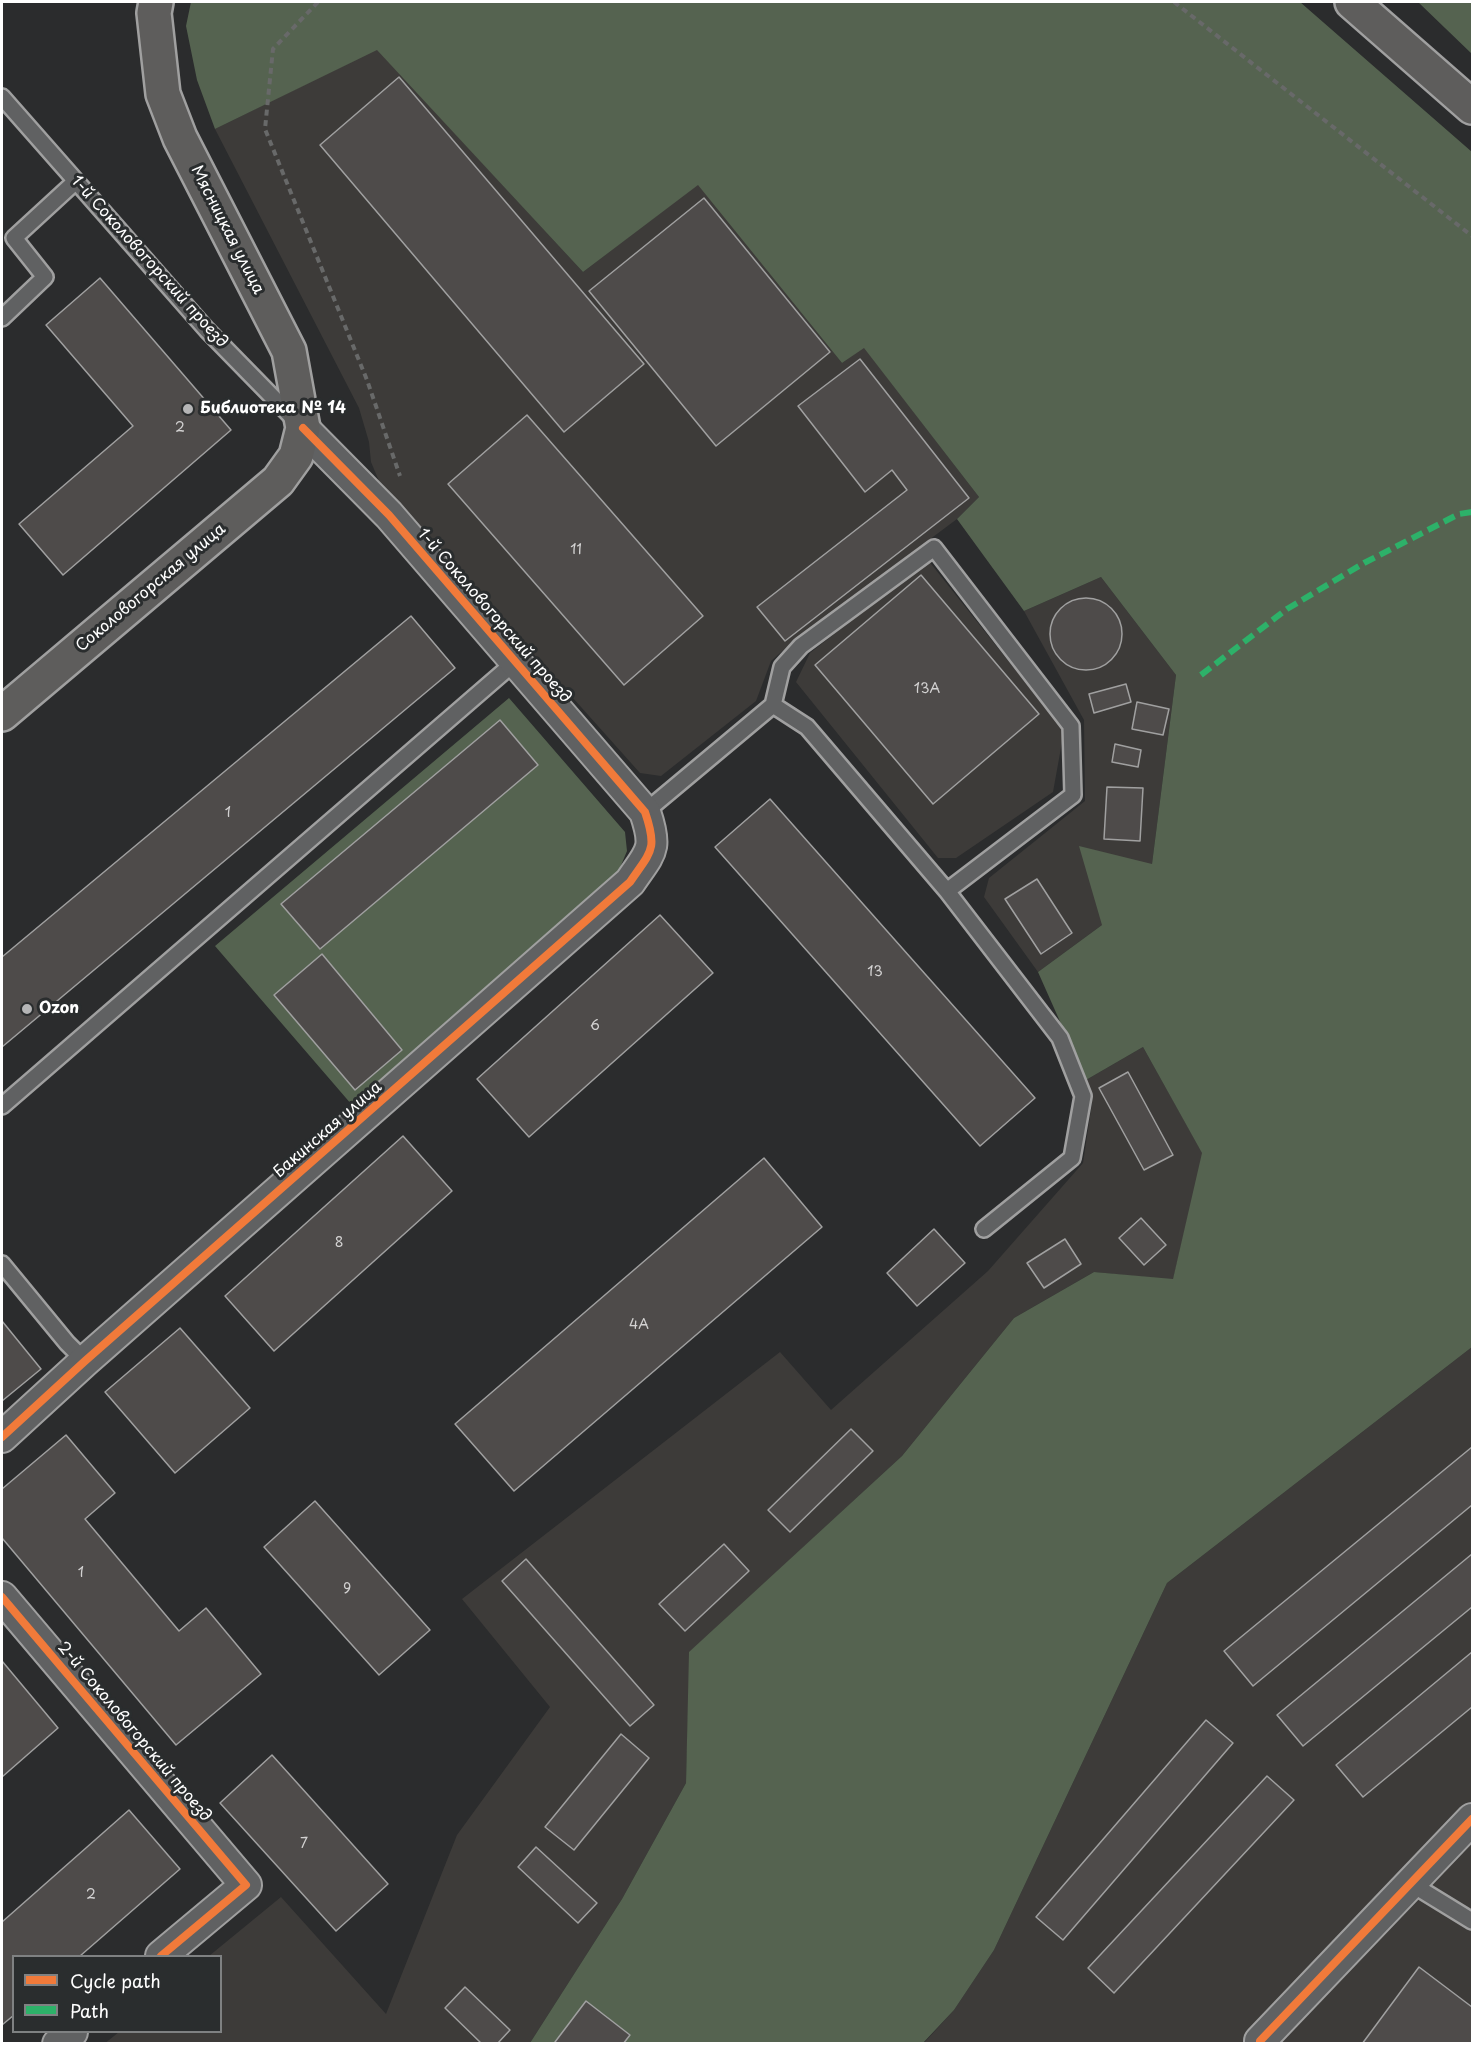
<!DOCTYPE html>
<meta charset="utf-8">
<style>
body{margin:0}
#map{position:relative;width:1474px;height:2045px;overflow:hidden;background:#2b2c2d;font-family:"Playpen Sans",sans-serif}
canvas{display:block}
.frame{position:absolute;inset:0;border:3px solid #fff;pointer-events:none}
.legend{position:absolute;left:12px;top:1955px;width:210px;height:78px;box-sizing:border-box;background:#2a2d2e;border:2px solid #7f8182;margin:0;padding:8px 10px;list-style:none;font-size:18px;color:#fff}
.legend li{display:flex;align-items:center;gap:12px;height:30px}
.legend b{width:30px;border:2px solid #7f8182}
</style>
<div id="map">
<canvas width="1474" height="2045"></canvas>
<div class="frame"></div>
<ul class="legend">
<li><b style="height:8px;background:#f17a3a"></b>Cycle path</li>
<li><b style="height:8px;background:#2db169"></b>Path</li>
</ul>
</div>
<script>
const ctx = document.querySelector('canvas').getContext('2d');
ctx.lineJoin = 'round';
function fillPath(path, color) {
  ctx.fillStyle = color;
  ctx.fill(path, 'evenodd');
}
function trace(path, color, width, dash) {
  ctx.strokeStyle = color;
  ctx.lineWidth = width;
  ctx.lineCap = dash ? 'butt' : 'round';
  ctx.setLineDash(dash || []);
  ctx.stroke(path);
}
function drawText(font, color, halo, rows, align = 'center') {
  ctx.font = font + ' "Playpen Sans",sans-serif';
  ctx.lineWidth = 6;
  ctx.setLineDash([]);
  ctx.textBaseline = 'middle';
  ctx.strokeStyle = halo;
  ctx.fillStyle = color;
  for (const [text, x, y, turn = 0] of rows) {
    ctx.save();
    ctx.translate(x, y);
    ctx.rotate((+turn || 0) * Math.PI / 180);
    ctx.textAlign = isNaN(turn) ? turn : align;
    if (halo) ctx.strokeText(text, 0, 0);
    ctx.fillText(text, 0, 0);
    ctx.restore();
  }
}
const built = new Path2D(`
 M 377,49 L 583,272 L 698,184 L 842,363 L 864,347 L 979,497 L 957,519 L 795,640 L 771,661 L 756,701 L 661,776 L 640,773 L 379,481 L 371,462 L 369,442 L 359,408 L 215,129 Z
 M 928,560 L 1064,731 L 1053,792 L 956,858 L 938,858 L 796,682 L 810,653 Z
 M 1101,577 L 1176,675 L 1152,864 L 1102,925 L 1038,972 L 984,897 L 989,878 L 1085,801 L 1084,720 L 1024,611 Z
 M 1143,1047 L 1203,1154 L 1173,1280 L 1094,1272 L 1014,1318 L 902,1456 L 690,1652 L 686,1783 L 622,1899 L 530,2043 L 104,2044 L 119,2032 L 220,2032 L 220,1956 L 209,1956 L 281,1897 L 386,2014 L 457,1835 L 550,1707 L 462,1599 L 780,1352 L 831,1410 L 988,1271 L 1083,1163 L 1092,1103 L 1086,1080 Z
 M 1472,1347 L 1472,2043 L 923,2044 L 954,2010 L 994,1950 L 1167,1583 Z`);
const green = new Path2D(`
 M 191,2 L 1300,2 L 1472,152 L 1472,1347 L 1167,1583 L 994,1950 L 954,2010 L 923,2043 L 530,2043 L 622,1899 L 686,1783 L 689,1652 L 902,1456 L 1014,1318 L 1094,1272 L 1173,1279 L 1202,1153 L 1143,1047 L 1086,1080 L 1038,972 L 1102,925 L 1079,846 L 1152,864 L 1176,675 L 1101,577 L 1024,611 L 957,519 L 979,497 L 864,348 L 842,363 L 698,185 L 583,272 L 377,50 L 215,129 L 197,80 L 186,26 Z
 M 1418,2 L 1472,2 L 1472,54 Z
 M 509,698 L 625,832 L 627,851 L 617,875 L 352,1105 L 215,946 Z`);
const building = new Path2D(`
 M 399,77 L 644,364 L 564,432 L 320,145 Z
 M 704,198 L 830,352 L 716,446 L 589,291 Z
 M 100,278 L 231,430 L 63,575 L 19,524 L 133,426 L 46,325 Z
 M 860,359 L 969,498 L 785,641 L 757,607 L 907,490 L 892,470 L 865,492 L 798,406 Z
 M 527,415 L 703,616 L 624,685 L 448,484 Z
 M 921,575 L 1039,714 L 933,804 L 815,665 Z
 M1050 634a36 36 0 1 1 72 0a36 36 0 1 1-72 0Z
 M 411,616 L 455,668 L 2,1047 L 2,957 Z
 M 1126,684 L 1131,702 L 1094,713 L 1089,694 Z
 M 1137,702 L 1169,709 L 1163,735 L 1132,729 Z
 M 500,720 L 538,765 L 320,949 L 281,904 Z
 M 1115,744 L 1141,750 L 1138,767 L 1112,762 Z
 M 1107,787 L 1143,788 L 1140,841 L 1104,839 Z
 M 770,799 L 1035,1098 L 980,1146 L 715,847 Z
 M 1037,879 L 1072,933 L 1041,954 L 1005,899 Z
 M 660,915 L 713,973 L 529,1137 L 477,1079 Z
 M 322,954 L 402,1050 L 355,1090 L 274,995 Z
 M 1128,1072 L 1173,1155 L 1144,1170 L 1099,1088 Z
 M 403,1136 L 452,1191 L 274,1351 L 225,1296 Z
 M 764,1158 L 822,1227 L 514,1491 L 455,1424 Z
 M 1141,1218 L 1166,1245 L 1144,1265 L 1119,1238 Z
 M 934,1229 L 965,1263 L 917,1306 L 887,1273 Z
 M 1065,1239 L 1081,1264 L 1044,1288 L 1027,1263 Z
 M 2,1321 L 41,1369 L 2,1401 Z
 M 180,1328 L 250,1408 L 175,1473 L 105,1392 Z
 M 851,1429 L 873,1451 L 790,1532 L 768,1510 Z
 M 66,1435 L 115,1493 L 85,1519 L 179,1631 L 206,1608 L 261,1674 L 176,1745 L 2,1538 L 2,1489 Z
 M 1472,1447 L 1472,1505 L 1253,1686 L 1224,1651 Z
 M 315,1501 L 430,1630 L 379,1675 L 264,1547 Z
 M 724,1544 L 749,1571 L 685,1631 L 659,1604 Z
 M 1472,1554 L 1472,1607 L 1303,1746 L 1277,1715 Z
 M 526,1559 L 654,1705 L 630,1726 L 502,1581 Z
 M 1472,1652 L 1472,1707 L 1363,1797 L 1336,1765 Z
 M 2,1661 L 58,1728 L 2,1777 Z
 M 1206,1720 L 1233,1743 L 1063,1940 L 1036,1917 Z
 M 621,1734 L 649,1758 L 574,1850 L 545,1827 Z
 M 272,1755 L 388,1884 L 336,1931 L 220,1803 Z
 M 1267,1776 L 1294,1800 L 1114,1993 L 1088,1968 Z
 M 129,1810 L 180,1869 L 80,1956 L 14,1956 L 14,2015 L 2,2025 L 2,1922 Z
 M 536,1847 L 597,1903 L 578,1923 L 518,1867 Z
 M 1419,1967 L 1472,2007 L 1472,2044 L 1362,2044 Z
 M 465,1987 L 510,2030 L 497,2044 L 482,2044 L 445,2008 Z
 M 586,2001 L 630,2035 L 623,2044 L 557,2044 L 555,2042 Z`);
const path = new Path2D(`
 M 318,2 L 273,49 L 265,129 L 367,380 L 400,476
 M 1174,2 L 1472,236`);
const lane = new Path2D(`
 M 2,97 L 207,330 L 296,421
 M 2,318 L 45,277 L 14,238 L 76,181
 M 773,705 L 782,667 L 801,646 L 934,548 L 1071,726 L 1073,795 L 947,891
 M 645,812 L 773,705 L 807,727 L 947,891 L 1060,1038 L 1083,1096 L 1072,1158 L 984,1229
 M 2,1106 L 515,662
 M 2,1264 L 67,1343 L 85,1361
 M 1410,1883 L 1472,1921`);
const street = new Path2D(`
 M 2,1437 L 85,1361 L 630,882 C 651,851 658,850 645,812 L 389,515 L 303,428
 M 2,1597 L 246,1885 L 161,1956
 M 58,2044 L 72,2032
 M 1260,2044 L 1260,2041 L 1472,1819`);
const primary = new Path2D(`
 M 1352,2 L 1472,107
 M 2,714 L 278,481 L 296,456 L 303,428 L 289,351 L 180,138 L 163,94 L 154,13 L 156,2`);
const quiet = new Path2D(`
 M 1201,675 L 1287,609 L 1364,563 L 1459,514 L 1472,512`);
const cycleway = new Path2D(`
 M 2,1437 L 85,1361 L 630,882 C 651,851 658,850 645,812 L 389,515 L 303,428
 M 2,1597 L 246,1885 L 161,1956
 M 1260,2044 L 1260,2041 L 1472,1819`);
const markers = [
 [188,409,6,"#b5b5b6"],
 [27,1009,6,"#b5b5b6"]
];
const numberNames = [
 ["2",180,428],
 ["11",576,550],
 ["13А",927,689],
 ["1",228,813],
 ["13",875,972],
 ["6",595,1026],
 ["8",339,1243],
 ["4А",639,1325],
 ["1",81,1573],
 ["9",347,1589],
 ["7",304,1844],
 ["2",91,1895]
];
const streetNames = [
 ["Мясницкая улица",227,230,63],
 ["1-й Соколовогорский проезд",149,262,48],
 ["Соколовогорская улица",151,588,-40],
 ["1-й Соколовогорский проезд",494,616,49],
 ["Бакинская улица",328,1130,-41],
 ["2-й Соколовогорский проезд",134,1732,50]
];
const poiNames = [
 ["Библиотека № 14",200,409],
 ["Ozon",39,1009]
];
fillPath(built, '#3d3b39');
fillPath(green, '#556350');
fillPath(building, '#4e4b4a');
trace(building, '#a0a0a0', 1.5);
trace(lane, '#a0a0a0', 20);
trace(street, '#a0a0a0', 34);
trace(primary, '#a0a0a0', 38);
trace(path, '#686969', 4, [6, 4.5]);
trace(lane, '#606162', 15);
trace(street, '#606162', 30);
trace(primary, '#5e5d5c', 33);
trace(quiet, '#2db169', 6, [12, 6]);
trace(cycleway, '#f17a3a', 8);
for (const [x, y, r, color] of markers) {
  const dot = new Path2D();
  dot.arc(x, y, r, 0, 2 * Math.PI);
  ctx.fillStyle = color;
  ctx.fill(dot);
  trace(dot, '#2a2d2e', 2);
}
drawText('14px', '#d3d2d2', null, numberNames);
drawText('16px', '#fff', '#2a2d2e', streetNames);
drawText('bold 16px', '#fff', '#2a2d2e', poiNames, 'left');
</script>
